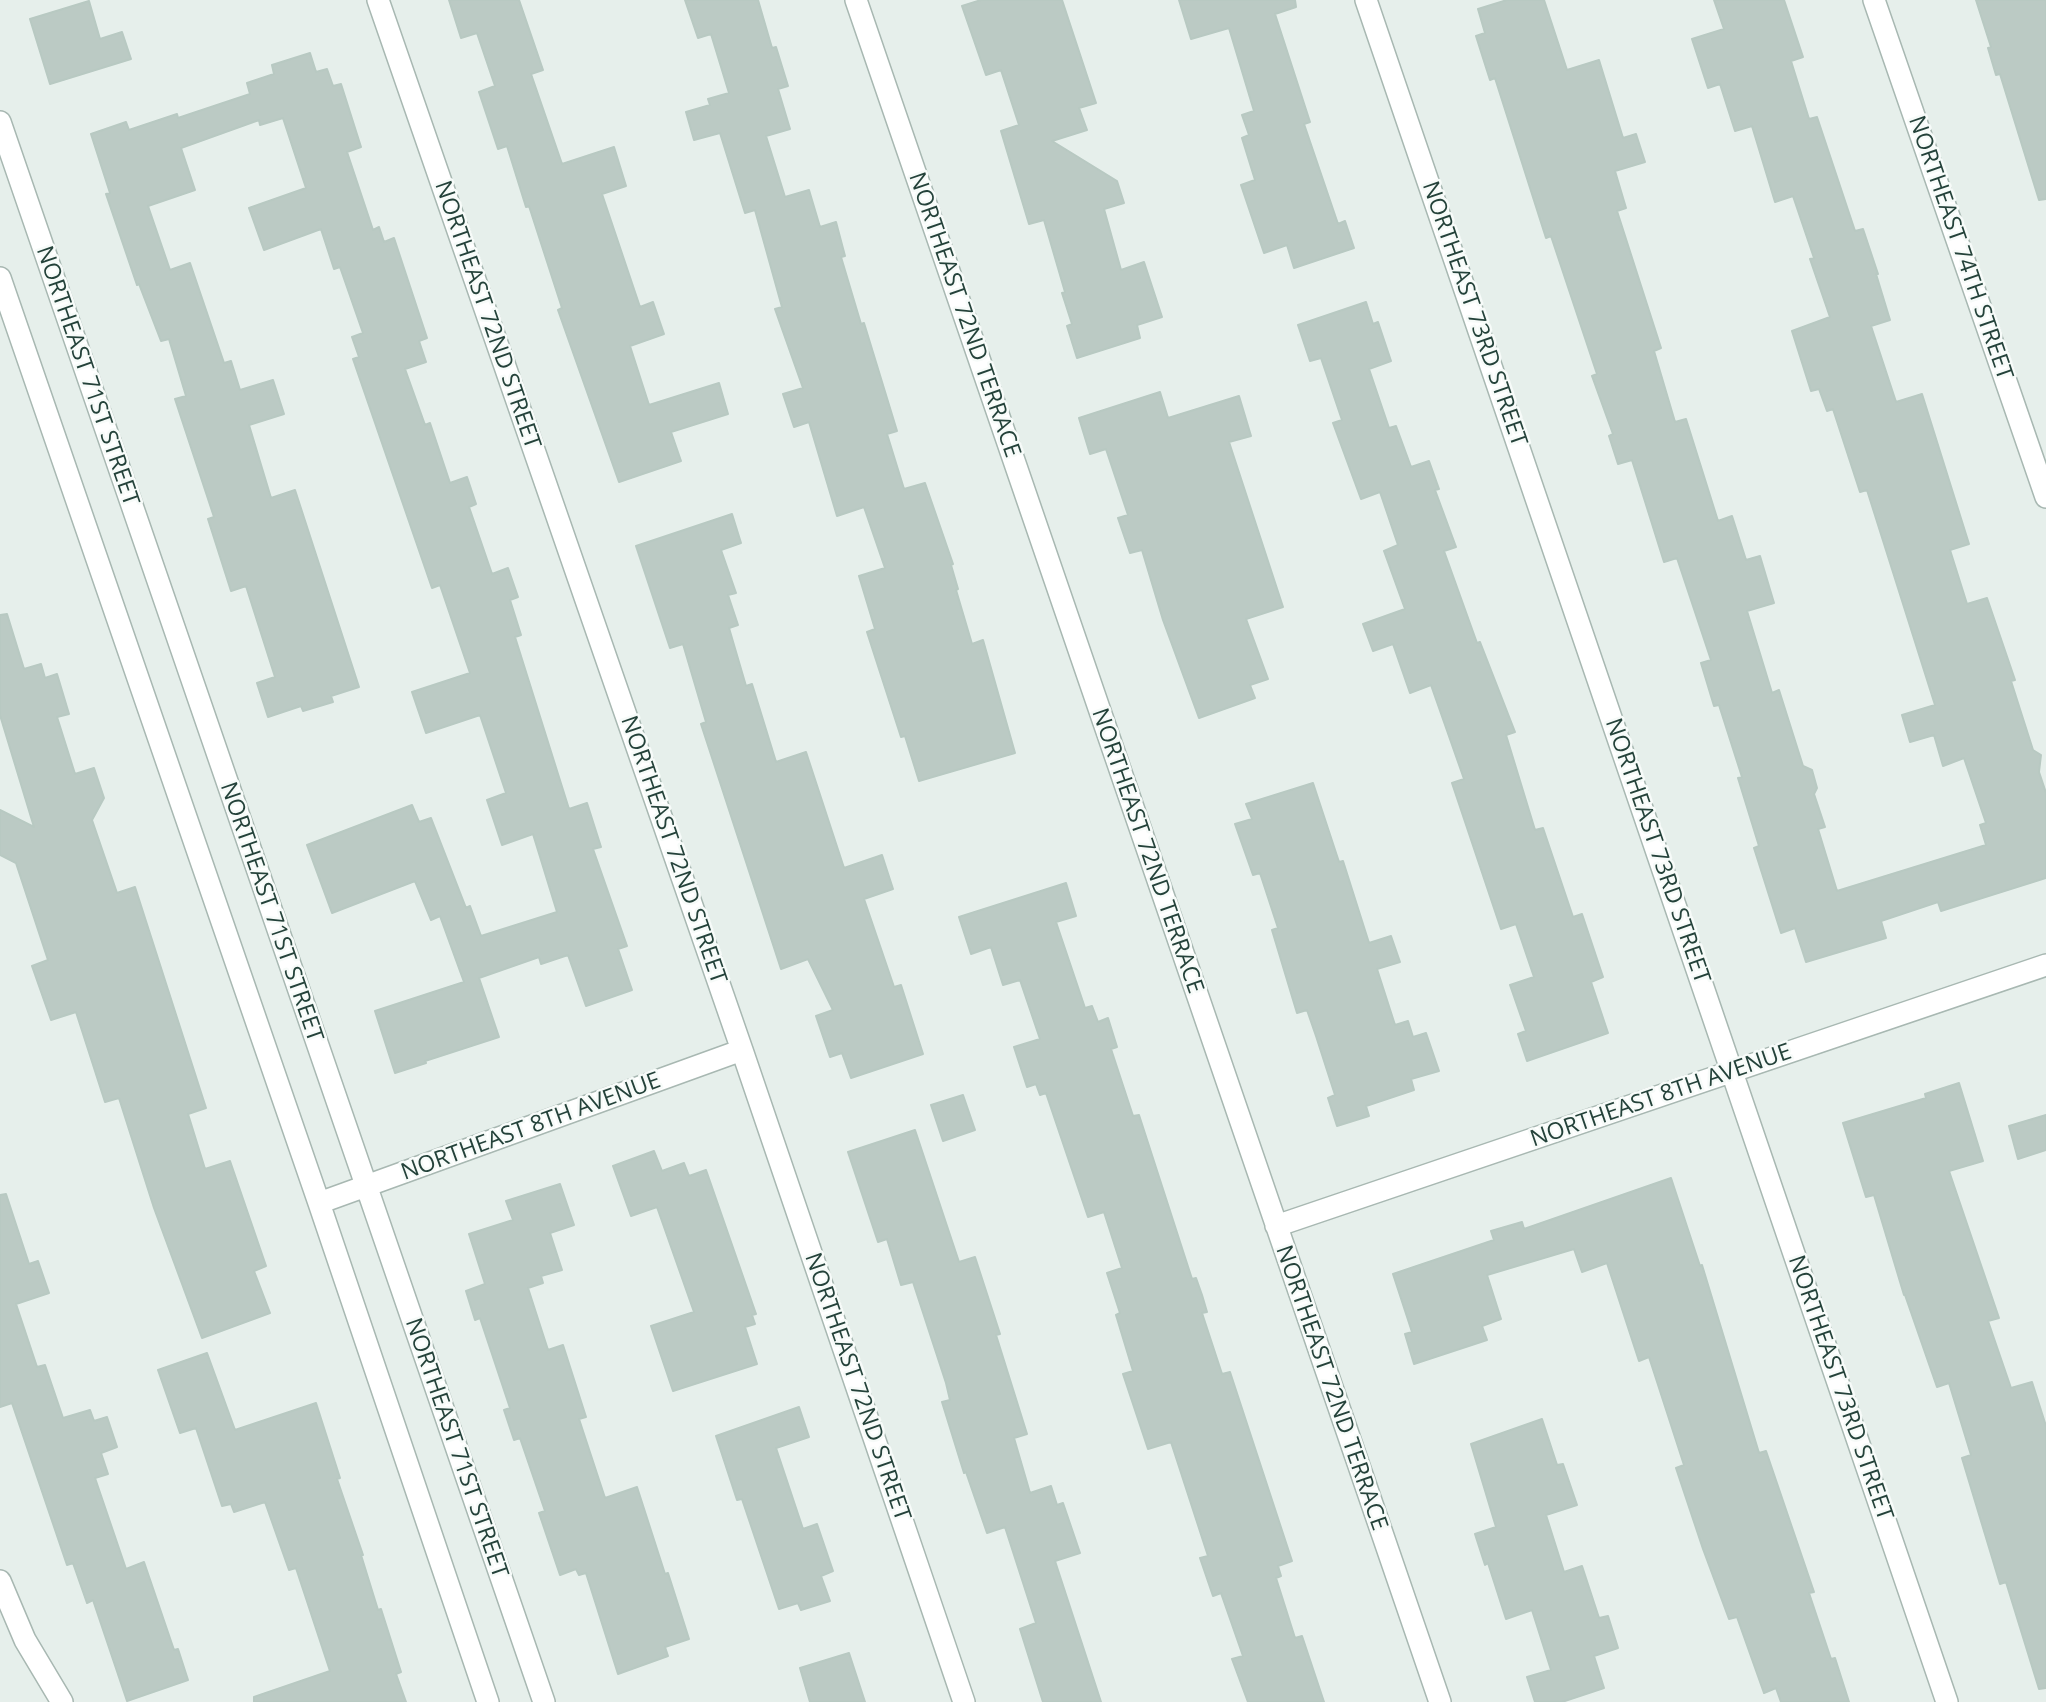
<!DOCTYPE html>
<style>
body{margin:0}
canvas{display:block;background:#e6efeb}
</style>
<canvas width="2046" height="1702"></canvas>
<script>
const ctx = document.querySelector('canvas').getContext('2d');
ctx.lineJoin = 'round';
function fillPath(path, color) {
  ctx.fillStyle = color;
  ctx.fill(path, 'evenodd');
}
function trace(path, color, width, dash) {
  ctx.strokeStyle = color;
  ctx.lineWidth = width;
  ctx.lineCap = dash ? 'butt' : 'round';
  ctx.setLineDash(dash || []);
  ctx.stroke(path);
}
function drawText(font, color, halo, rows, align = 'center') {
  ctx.font = font + ' "Open Sans",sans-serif';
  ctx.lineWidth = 5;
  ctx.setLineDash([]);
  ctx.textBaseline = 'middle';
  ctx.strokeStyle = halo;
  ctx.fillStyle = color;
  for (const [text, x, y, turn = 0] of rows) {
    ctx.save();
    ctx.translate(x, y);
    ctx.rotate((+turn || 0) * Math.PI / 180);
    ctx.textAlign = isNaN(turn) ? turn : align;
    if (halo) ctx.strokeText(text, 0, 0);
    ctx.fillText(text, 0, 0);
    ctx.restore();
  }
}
const building = new Path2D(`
 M 449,0 L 519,0 L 543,70 L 531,74 L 562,164 L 614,147 L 626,186 L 602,194 L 640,307 L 653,302 L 664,334 L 630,346 L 649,405 L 719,383 L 728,414 L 671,432 L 681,461 L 619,482 L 558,310 L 562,308 L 529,206 L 526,207 L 507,146 L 498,149 L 479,92 L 495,86 L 477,33 L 461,38 Z
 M 685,0 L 758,0 L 772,48 L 776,47 L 788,86 L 778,89 L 790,129 L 766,136 L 785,197 L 809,190 L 820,227 L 836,222 L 845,256 L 841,257 L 861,324 L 864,323 L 897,431 L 887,434 L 904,489 L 925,483 L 953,564 L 951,565 L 958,589 L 956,590 L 972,644 L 983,640 L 1015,753 L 919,781 L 905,736 L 901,737 L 867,632 L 875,629 L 859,576 L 885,568 L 864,507 L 837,516 L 809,422 L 794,427 L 783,394 L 803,388 L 775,309 L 782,307 L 755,210 L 745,213 L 720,133 L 694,140 L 686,112 L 710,105 L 708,99 L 729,93 L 711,34 L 698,38 Z
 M 981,0 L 1062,0 L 1096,103 L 1079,108 L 1087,130 L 1052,141 L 1117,181 L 1124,203 L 1104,209 L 1121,270 L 1144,262 L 1162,317 L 1137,325 L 1140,338 L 1077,358 L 1067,326 L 1072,324 L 1062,293 L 1065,292 L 1044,220 L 1029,224 L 1001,131 L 1019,125 L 1001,70 L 986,75 L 962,6 Z
 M 1179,0 L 1295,0 L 1296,7 L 1275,14 L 1310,122 L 1304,124 L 1338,224 L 1345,221 L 1354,248 L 1294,268 L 1287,245 L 1264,253 L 1241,185 L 1255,180 L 1242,138 L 1249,135 L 1242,115 L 1254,111 L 1229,28 L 1191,39 Z
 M 1507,0 L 1544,0 L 1567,70 L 1599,60 L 1623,138 L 1636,134 L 1645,162 L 1615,171 L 1626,208 L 1617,211 L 1661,348 L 1654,351 L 1675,422 L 1686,419 L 1718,521 L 1732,516 L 1746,560 L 1760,556 L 1774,603 L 1747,611 L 1772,693 L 1779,690 L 1803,766 L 1812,770 L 1817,788 L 1814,794 L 1825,827 L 1818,829 L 1837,891 L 1986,845 L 1980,825 L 1986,823 L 1964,758 L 1943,766 L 1934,735 L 1910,742 L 1902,715 L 1935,705 L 1867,490 L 1860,492 L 1833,409 L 1827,411 L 1819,389 L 1811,391 L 1792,331 L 1830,317 L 1810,259 L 1814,258 L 1793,196 L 1775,202 L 1752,126 L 1735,131 L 1720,84 L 1708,88 L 1692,39 L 1724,29 L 1714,0 L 1784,0 L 1803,57 L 1791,61 L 1809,119 L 1817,117 L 1855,231 L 1863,229 L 1878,274 L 1876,274 L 1890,320 L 1871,326 L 1896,402 L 1922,394 L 1969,544 L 1950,550 L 1967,604 L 1987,598 L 2015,680 L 2011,681 L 2033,750 L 2041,755 L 2039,772 L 2046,793 L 2046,878 L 1941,911 L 1938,902 L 1881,921 L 1886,938 L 1806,962 L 1795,928 L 1781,933 L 1754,848 L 1759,846 L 1738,778 L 1742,777 L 1719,705 L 1714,706 L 1701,663 L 1711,660 L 1677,558 L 1664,562 L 1632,460 L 1618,464 L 1609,436 L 1613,434 L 1592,376 L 1597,374 L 1551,236 L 1546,238 L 1495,78 L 1490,80 L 1476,36 L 1485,33 L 1478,9 Z
 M 1976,0 L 2046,0 L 2046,199 L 2039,200 L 2000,74 L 1996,75 L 1988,48 L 1991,47 Z
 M 89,1 L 100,39 L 122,32 L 131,59 L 50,84 L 30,19 Z
 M 310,53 L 316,72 L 327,69 L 333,86 L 341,84 L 361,147 L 347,152 L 373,230 L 379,227 L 384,242 L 394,238 L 427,338 L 419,341 L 426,362 L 405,369 L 425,425 L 430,423 L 450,483 L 467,477 L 476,504 L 469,507 L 492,574 L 508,568 L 518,597 L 510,600 L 521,635 L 515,637 L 569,809 L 587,803 L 601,847 L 593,849 L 627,946 L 618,949 L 632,990 L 586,1006 L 568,955 L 541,964 L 539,957 L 479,978 L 499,1037 L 425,1061 L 426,1063 L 395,1073 L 375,1011 L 464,982 L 440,916 L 431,920 L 415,881 L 332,913 L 307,845 L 412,805 L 419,822 L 431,818 L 466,908 L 470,906 L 481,936 L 557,912 L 533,834 L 502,845 L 487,800 L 506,793 L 480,715 L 426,733 L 412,692 L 470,673 L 440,585 L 432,588 L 353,359 L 359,357 L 352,337 L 363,333 L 340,267 L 334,269 L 321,229 L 264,250 L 249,208 L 306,188 L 283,118 L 260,125 L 259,120 L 181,148 L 195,190 L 148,206 L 170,270 L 190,263 L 224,363 L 231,361 L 240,390 L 273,380 L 284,414 L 249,425 L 271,498 L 295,490 L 359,687 L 331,696 L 333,702 L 303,711 L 301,706 L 268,717 L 257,683 L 275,677 L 246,586 L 231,591 L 208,519 L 214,517 L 175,399 L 186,396 L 169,339 L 161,341 L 139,284 L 137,285 L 106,194 L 110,193 L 91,134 L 126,122 L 129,130 L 177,114 L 178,118 L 250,94 L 247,83 L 274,74 L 272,65 Z
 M 1366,302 L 1373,324 L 1378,322 L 1391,361 L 1369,369 L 1389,428 L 1396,426 L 1411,467 L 1429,461 L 1439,489 L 1435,490 L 1456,547 L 1444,551 L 1477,643 L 1480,642 L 1515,732 L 1506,735 L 1535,830 L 1543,828 L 1573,917 L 1582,914 L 1603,977 L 1591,982 L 1608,1033 L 1527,1061 L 1518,1034 L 1526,1031 L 1510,985 L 1534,977 L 1516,924 L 1501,929 L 1452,783 L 1464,779 L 1431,685 L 1410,693 L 1393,644 L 1373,651 L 1363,624 L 1405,609 L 1384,551 L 1398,545 L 1380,492 L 1361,499 L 1333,423 L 1342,420 L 1321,358 L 1310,361 L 1298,325 Z
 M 1160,392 L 1168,418 L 1239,396 L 1251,436 L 1229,442 L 1283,607 L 1246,619 L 1268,679 L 1250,685 L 1255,698 L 1199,718 L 1163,620 L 1142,550 L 1130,553 L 1118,518 L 1128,515 L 1106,449 L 1090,454 L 1079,418 Z
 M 732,514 L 741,543 L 721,550 L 736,593 L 728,595 L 738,625 L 729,628 L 746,686 L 752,684 L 776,762 L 806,752 L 844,868 L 882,855 L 893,889 L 864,899 L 894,987 L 901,985 L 923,1054 L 851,1078 L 842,1053 L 830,1057 L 816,1016 L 833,1010 L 808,959 L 781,969 L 701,724 L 706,722 L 683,644 L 670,648 L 636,546 Z
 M 7,614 L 24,669 L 41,664 L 45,678 L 57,674 L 69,714 L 57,717 L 75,774 L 94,768 L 104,798 L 92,820 L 117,893 L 135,887 L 206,1108 L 188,1114 L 205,1169 L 230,1161 L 266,1266 L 254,1271 L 270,1313 L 202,1338 L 154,1208 L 119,1098 L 105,1102 L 76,1012 L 51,1020 L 32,966 L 48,960 L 16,863 L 0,855 L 0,810 L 34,827 L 0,715 L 0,615 Z
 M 1313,783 L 1339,862 L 1343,861 L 1369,943 L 1391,936 L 1400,962 L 1377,969 L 1395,1025 L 1408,1021 L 1413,1037 L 1426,1033 L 1439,1071 L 1411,1079 L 1414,1090 L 1366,1106 L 1369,1116 L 1337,1126 L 1328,1098 L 1335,1095 L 1316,1036 L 1307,1010 L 1297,1013 L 1272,930 L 1278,928 L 1260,873 L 1253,875 L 1235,824 L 1252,819 L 1246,804 Z
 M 1066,883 L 1076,916 L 1056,922 L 1085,1008 L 1092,1006 L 1098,1022 L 1108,1018 L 1117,1047 L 1111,1049 L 1133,1116 L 1139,1115 L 1192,1279 L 1196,1278 L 1202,1295 L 1207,1312 L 1202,1313 L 1222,1374 L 1230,1372 L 1292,1561 L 1278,1566 L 1281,1576 L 1276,1578 L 1295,1638 L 1302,1636 L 1324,1702 L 1248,1702 L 1232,1659 L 1243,1656 L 1221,1593 L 1213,1596 L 1200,1558 L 1208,1556 L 1171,1442 L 1148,1449 L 1123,1374 L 1133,1371 L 1116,1315 L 1120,1313 L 1107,1273 L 1122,1268 L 1104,1212 L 1088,1217 L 1046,1093 L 1040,1095 L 1036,1084 L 1027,1087 L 1014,1047 L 1040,1039 L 1020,980 L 1003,985 L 991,947 L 971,954 L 959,917 Z
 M 1959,1083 L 1983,1161 L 1949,1171 L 1999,1318 L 1988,1321 L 2011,1388 L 2032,1382 L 2046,1426 L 2046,1688 L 2039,1689 L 2006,1582 L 2000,1584 L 1962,1458 L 1971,1455 L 1949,1383 L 1937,1387 L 1905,1295 L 1904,1295 L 1874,1195 L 1866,1197 L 1843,1123 L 1926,1098 L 1925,1094 Z
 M 963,1095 L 975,1130 L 943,1141 L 931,1105 Z
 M 2046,1115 L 2046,1150 L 2018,1159 L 2009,1126 Z
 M 915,1130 L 959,1262 L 975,1257 L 1000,1334 L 996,1335 L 1027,1434 L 1014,1438 L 1030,1493 L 1051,1486 L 1057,1505 L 1063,1503 L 1080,1553 L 1055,1561 L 1101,1702 L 1043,1702 L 1020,1629 L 1036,1623 L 1005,1527 L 987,1533 L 966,1472 L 964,1473 L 942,1402 L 950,1400 L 946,1383 L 913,1282 L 901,1285 L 887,1239 L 878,1242 L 848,1152 Z
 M 654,1151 L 662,1171 L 684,1163 L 689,1176 L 706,1170 L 756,1314 L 752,1315 L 755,1324 L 745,1327 L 757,1364 L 673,1391 L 651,1326 L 694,1312 L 657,1207 L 631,1216 L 613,1166 Z
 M 1671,1178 L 1700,1266 L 1702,1265 L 1759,1453 L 1766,1451 L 1814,1592 L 1809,1593 L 1831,1659 L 1835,1658 L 1849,1702 L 1781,1702 L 1776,1688 L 1764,1693 L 1737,1617 L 1729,1619 L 1703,1549 L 1676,1468 L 1684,1465 L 1649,1357 L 1639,1361 L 1607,1263 L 1582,1272 L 1574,1249 L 1487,1275 L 1501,1319 L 1482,1326 L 1487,1340 L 1414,1364 L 1405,1334 L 1412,1332 L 1393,1274 L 1494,1240 L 1491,1231 L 1522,1222 L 1524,1229 Z
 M 560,1184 L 574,1225 L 550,1233 L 562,1270 L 541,1276 L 543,1283 L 528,1288 L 548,1350 L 563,1345 L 586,1417 L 579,1419 L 605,1498 L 637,1487 L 665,1574 L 668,1573 L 689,1639 L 665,1647 L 668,1656 L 618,1674 L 586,1573 L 579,1575 L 576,1569 L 560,1575 L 539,1513 L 545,1511 L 520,1438 L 514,1440 L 504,1410 L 510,1408 L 480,1318 L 475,1320 L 466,1291 L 485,1284 L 469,1234 L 513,1220 L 506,1201 Z
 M 6,1194 L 29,1264 L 38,1261 L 49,1293 L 16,1304 L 37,1367 L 45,1365 L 63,1418 L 90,1410 L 94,1421 L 107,1417 L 117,1447 L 101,1453 L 108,1474 L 95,1478 L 126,1569 L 144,1562 L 174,1650 L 178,1649 L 188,1680 L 127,1701 L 93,1600 L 87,1603 L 73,1563 L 67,1565 L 12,1403 L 0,1407 L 0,1195 Z
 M 207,1353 L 235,1430 L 316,1403 L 340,1478 L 337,1479 L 363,1555 L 361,1555 L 378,1610 L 381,1609 L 401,1672 L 396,1674 L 406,1702 L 254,1702 L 254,1697 L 330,1671 L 296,1568 L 289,1570 L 265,1502 L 234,1512 L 231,1504 L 222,1506 L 196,1428 L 180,1433 L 158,1370 Z
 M 799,1407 L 809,1437 L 776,1448 L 803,1529 L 817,1524 L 833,1571 L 821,1576 L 830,1601 L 801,1610 L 798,1603 L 779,1609 L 742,1499 L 737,1500 L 716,1436 Z
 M 1542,1419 L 1557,1465 L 1563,1464 L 1577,1505 L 1546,1515 L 1564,1572 L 1582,1566 L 1599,1618 L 1608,1616 L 1618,1648 L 1594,1656 L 1604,1688 L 1562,1702 L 1535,1702 L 1527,1677 L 1551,1670 L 1532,1610 L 1506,1619 L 1488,1563 L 1485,1565 L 1475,1534 L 1496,1527 L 1471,1444 Z
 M 849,1653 L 865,1702 L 810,1702 L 800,1668 Z`);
const minor = new Path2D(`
 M 378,0 L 742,1050 L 964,1702
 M 856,0 L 1440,1702
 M 1366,0 L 1947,1702
 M 1874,0 L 2046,497
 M 0,122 L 544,1702
 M 0,278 L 319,1203 L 488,1702
 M 319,1203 L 742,1050
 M 1276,1226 L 2046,965
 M 0,1581 L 25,1640 L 62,1702`);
const streetNames = [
 ["NORTHEAST 74TH STREET",1960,248,71],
 ["NORTHEAST 73RD STREET",1474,314,71],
 ["NORTHEAST 72ND STREET",487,315,71],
 ["NORTHEAST 72ND TERRACE",964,315,71],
 ["NORTHEAST 71ST STREET",87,376,71],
 ["NORTHEAST 72ND STREET",673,850,71],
 ["NORTHEAST 72ND TERRACE",1147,851,71],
 ["NORTHEAST 73RD STREET",1657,851,71],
 ["NORTHEAST 71ST STREET",271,912,71],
 ["NORTHEAST 8TH AVENUE",1661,1096,-19],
 ["NORTHEAST 8TH AVENUE",531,1127,-20],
 ["NORTHEAST 72ND STREET",857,1387,71],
 ["NORTHEAST 72ND TERRACE",1331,1388,71],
 ["NORTHEAST 73RD STREET",1840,1388,71],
 ["NORTHEAST 71ST STREET",456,1448,71]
];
fillPath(building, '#bbcac4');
trace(building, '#b8c9c2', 2);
trace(minor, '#a8b8b2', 24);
trace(minor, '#fff', 21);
drawText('23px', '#24423a', '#f7fbf9', streetNames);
</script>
